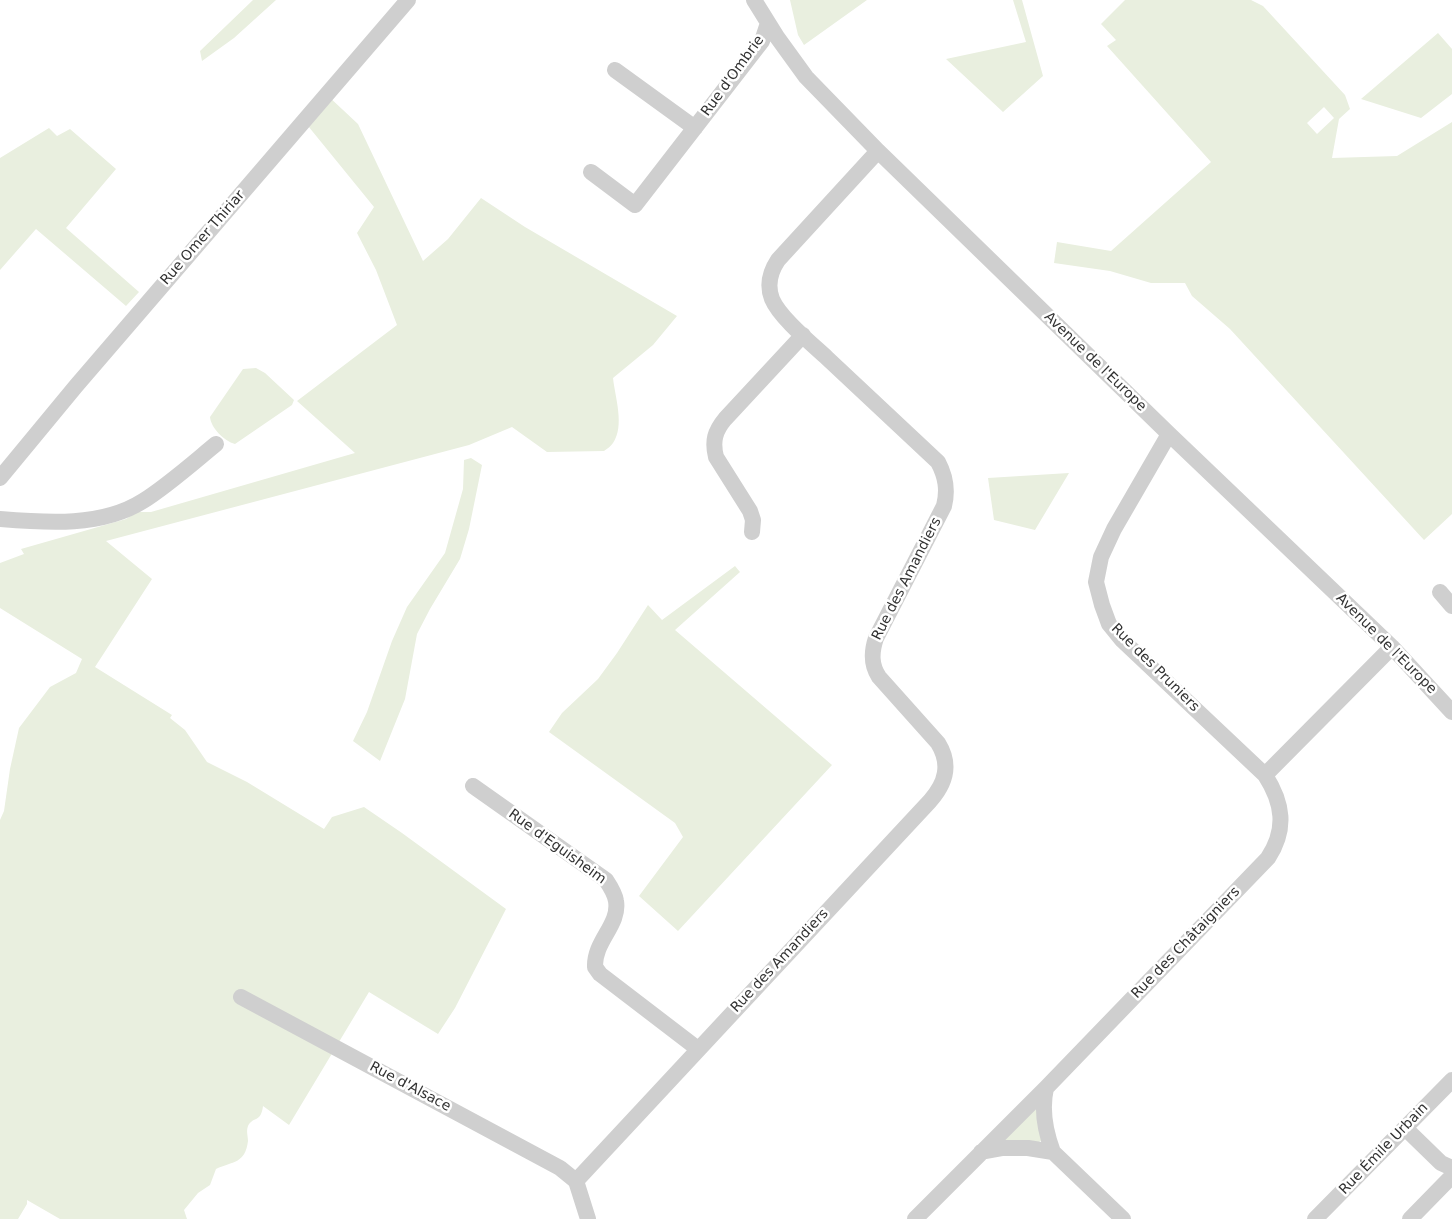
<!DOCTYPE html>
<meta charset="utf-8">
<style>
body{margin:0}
canvas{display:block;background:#fff}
</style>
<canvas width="1452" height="1219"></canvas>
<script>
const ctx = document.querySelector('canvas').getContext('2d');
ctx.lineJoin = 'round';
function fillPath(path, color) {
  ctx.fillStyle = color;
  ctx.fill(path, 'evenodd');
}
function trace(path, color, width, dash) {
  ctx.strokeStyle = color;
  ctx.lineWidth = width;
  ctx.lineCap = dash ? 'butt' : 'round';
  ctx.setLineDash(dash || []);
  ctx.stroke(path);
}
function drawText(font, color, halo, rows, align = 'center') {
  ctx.font = font + ' "DejaVu Sans",sans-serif';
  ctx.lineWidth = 5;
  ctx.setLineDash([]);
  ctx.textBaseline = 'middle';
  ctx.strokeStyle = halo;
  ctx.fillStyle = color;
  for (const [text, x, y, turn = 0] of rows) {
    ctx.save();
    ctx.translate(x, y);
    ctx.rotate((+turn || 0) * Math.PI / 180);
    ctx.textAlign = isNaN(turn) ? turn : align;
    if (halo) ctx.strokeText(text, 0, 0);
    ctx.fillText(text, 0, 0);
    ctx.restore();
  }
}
const green = new Path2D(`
 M 253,0 L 276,0 L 234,38 L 202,61 L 200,51 Z
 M 790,0 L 867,0 L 804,45 L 798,35 Z
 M 1013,0 L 1022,0 L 1043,76 L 1003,112 L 946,59 L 1026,42 Z
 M 1125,0 L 1251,0 L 1263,6 L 1345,95 L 1350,109 L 1339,119 L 1332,158 L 1397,156 L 1452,122 L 1452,514 L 1424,540 L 1230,329 L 1192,296 L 1185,283 L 1151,283 L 1110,271 L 1054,263 L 1057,242 L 1111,251 L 1211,162 L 1107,46 L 1116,40 L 1101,24 ZM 1324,107 L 1334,118 L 1317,134 L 1307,123 Z
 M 1438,33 L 1452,49 L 1452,94 L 1421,118 L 1361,99 Z
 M 327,95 L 358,124 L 423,261 L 448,239 L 481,198 L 525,227 L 677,316 L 653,345 L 613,378 C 615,397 625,426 613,443 C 611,446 607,449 604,451 L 547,452 L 512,427 L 469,445 L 106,541 L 152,579 L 95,667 L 172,715 L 170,718 L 185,730 L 207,762 L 247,782 L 324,829 L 332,817 L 364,807 L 402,833 L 506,909 L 455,1008 L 438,1034 L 369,992 L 289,1125 L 263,1106 C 261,1123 253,1116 248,1126 C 246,1131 248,1136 248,1141 C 245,1164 233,1161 216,1169 L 210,1185 L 198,1193 L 184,1210 L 187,1219 L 60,1219 L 27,1200 L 27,1204 L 18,1219 L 0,1219 L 0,820 L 4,811 L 10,769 L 19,728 L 50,687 L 76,673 L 82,659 L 0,608 L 0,563 L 24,554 L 21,549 L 126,519 L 137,512 L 151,512 L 355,453 L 297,401 L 397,325 L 376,270 L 357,233 L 374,207 L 304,121 Z
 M 49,128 L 57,136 L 70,129 L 116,169 L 66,228 L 139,292 L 126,306 L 36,229 L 0,270 L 0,158 Z
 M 256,368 L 265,373 L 294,400 L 292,405 L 235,444 C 224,441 211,428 210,417 L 243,369 Z
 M 471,458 L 482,465 L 469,529 L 460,559 L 430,609 L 417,634 L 405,699 L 380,761 L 353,741 L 367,712 L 392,641 L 407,607 L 445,553 L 463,489 L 464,460 Z
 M 1069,473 L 1035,530 L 994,520 L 988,478 Z
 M 735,566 L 740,572 L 675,630 L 832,765 L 678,931 L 639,896 L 683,837 L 675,823 L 549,732 L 562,713 L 598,679 L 617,653 L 648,605 L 662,620 Z
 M 1034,1109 L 1037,1110 L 1042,1140 L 1039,1142 L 1007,1142 L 1004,1140 Z`);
const minor = new Path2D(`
 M 754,0 L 777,37 L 806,77 L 878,151 L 1169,434 L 1392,647 L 1452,712
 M 615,70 L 695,128
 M 591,172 L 635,205 L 762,41 L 768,23
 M 0,478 L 76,386 L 408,0
 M 0,519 C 47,523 102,527 143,501 C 167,486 194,462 216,444
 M 752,532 L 753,520 L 750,511 L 716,457 C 712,441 715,431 725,419 L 803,335
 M 1440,592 L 1452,606
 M 1265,775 L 1392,647
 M 473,786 L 606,880 C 610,886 615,894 616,901 C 620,925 594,941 595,967 L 600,974 L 698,1049
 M 241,997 L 560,1168 L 576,1181
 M 1046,1088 C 1041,1110 1045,1131 1053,1152
 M 1405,1128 L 1441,1163 L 1452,1168
 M 981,1152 L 1003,1148 L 1028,1148 L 1053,1152 L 1123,1219
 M 576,1181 L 930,801 C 946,783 951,764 938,743 L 879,677 C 871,665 871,653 876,638 L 944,506 C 948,490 946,477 938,462 C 901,427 864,393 827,358 C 812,344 780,318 772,299 C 767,286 770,272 778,260 L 878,151
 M 576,1181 L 588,1219
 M 915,1219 L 1046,1088 L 1268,858 C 1287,829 1283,803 1265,775 L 1122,640 L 1109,624 L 1102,605 L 1096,582 L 1101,557 L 1114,529 L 1169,434
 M 1315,1219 L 1452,1080
 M 1410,1219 L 1452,1176`);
const streetNames = [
 ["Rue d'Ombrie",733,76,-54],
 ["Rue Omer Thiriar",203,238,-49],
 ["Avenue de l'Europe",1095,362,44],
 ["Rue des Amandiers",907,579,-63],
 ["Avenue de l'Europe",1386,644,45],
 ["Rue des Pruniers",1155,668,45],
 ["Rue d'Eguisheim",557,847,36],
 ["Rue des Châtaigniers",1186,943,-46],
 ["Rue des Amandiers",780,961,-47],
 ["Rue d'Alsace",410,1087,28],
 ["Rue Émile Urbain",1384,1149,-46]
];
fillPath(green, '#e9efdf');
trace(minor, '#cfcfcf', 16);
drawText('14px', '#323232', '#fff', streetNames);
</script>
